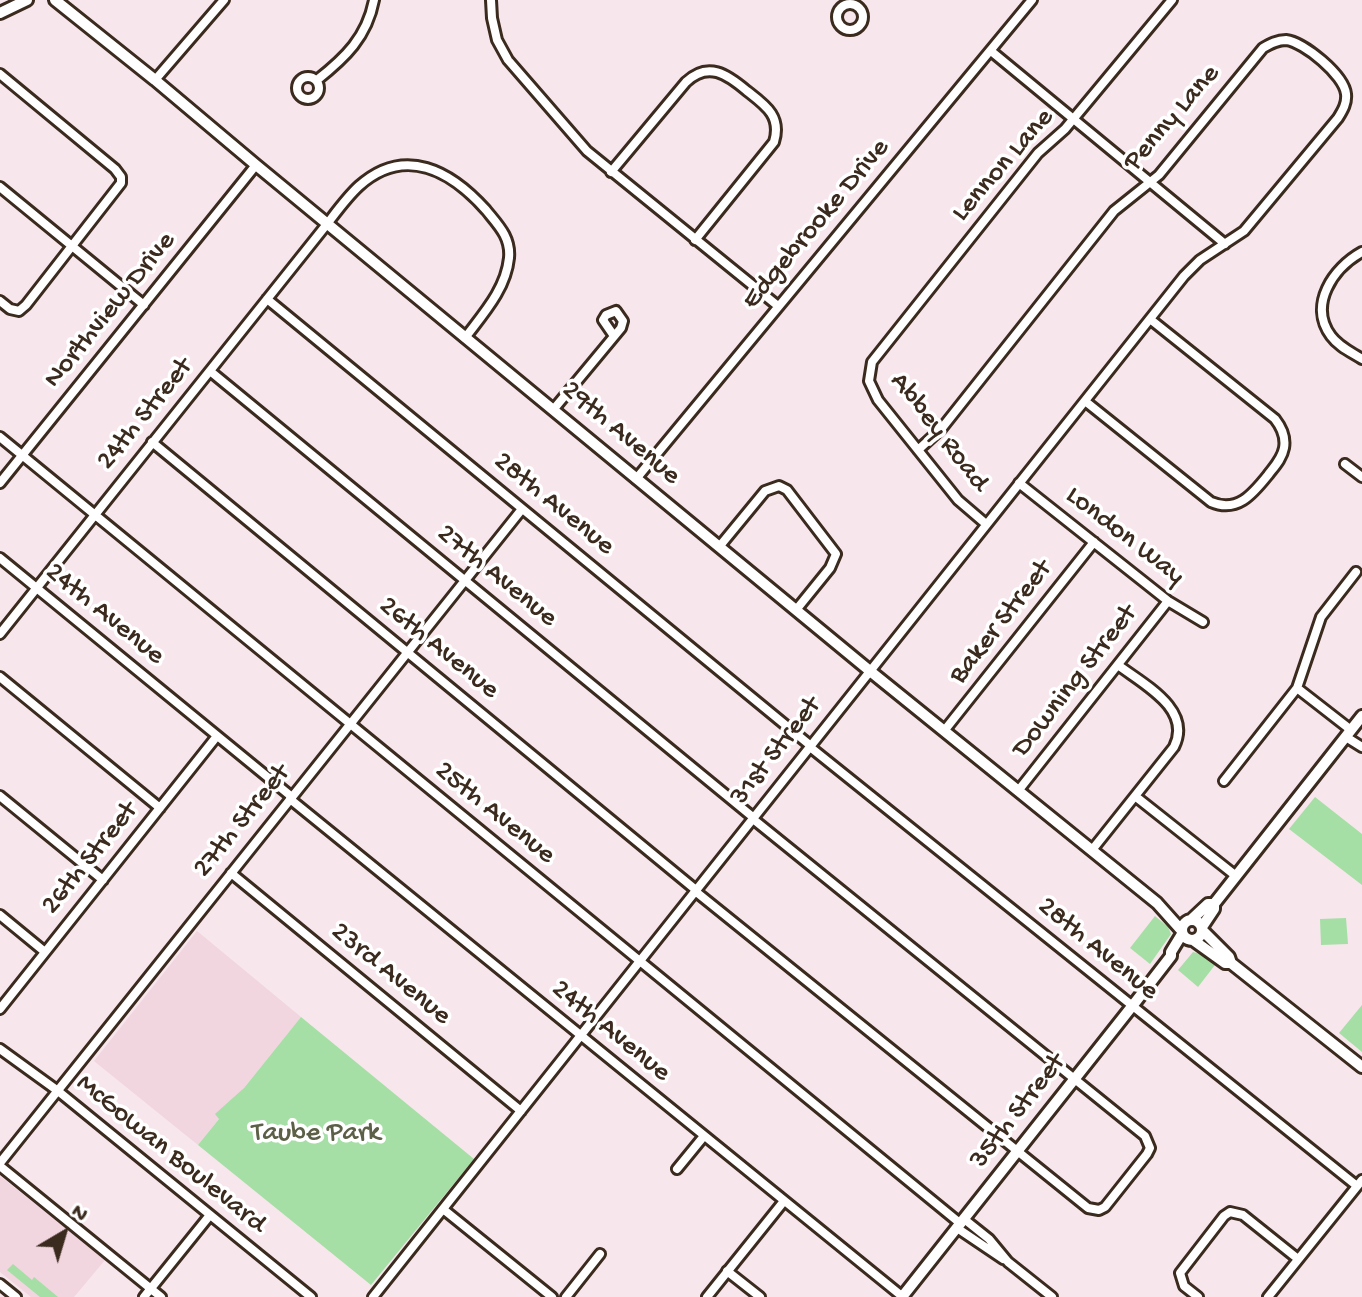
<!DOCTYPE html>
<style>
body{margin:0}
#map{position:relative;width:1362px;height:1297px;overflow:hidden;background:#f7e6ec;font-family:"Gochi Hand",sans-serif}
canvas{display:block}
.north{position:absolute;left:24px;top:1193px;width:80px;height:80px;-webkit-text-stroke:6px #fff;paint-order:stroke;rotate:38deg;font-size:22px;font-weight:700;line-height:32px;text-align:center;color:#3b2a1e}
.north::after{content:'';display:block;margin:auto;width:28px;height:36px;background:#3b2a1e;clip-path:polygon(50% 0,100% 100%,50% 72%,0 100%)}
</style>
<div id="map">
<canvas width="1362" height="1297"></canvas>
<div class="north">N</div>
</div>
<script>
const ctx = document.querySelector('canvas').getContext('2d');
ctx.lineJoin = 'round';
function fillPath(path, color) {
  ctx.fillStyle = color;
  ctx.fill(path, 'evenodd');
}
function trace(path, color, width, dash) {
  ctx.strokeStyle = color;
  ctx.lineWidth = width;
  ctx.lineCap = dash ? 'butt' : 'round';
  ctx.setLineDash(dash || []);
  ctx.stroke(path);
}
function drawText(font, color, halo, rows, align = 'center') {
  ctx.font = font + ' "Gochi Hand",sans-serif';
  ctx.lineWidth = 7;
  ctx.setLineDash([]);
  ctx.textBaseline = 'middle';
  ctx.strokeStyle = halo;
  ctx.fillStyle = color;
  for (const [text, x, y, turn = 0] of rows) {
    ctx.save();
    ctx.translate(x, y);
    ctx.rotate((+turn || 0) * Math.PI / 180);
    ctx.textAlign = isNaN(turn) ? turn : align;
    if (halo) ctx.strokeText(text, 0, 0);
    ctx.fillText(text, 0, 0);
    ctx.restore();
  }
}
const built = new Path2D(`
 M 197,931 L 301,1017 L 198,1145 L 94,1061 Z
 M 0,1176 L 105,1260 L 74,1297 L 31,1297 L 0,1272 Z`);
const green = new Path2D(`
 M 1315,797 L 1362,834 L 1362,885 L 1289,829 Z
 M 1155,916 L 1168,927 L 1171,934 L 1150,964 L 1130,948 Z
 M 1346,918 L 1348,944 L 1321,945 L 1320,919 Z
 M 1193,952 L 1204,955 L 1215,965 L 1198,987 L 1178,970 Z
 M 1362,1005 L 1362,1052 L 1339,1033 Z
 M 301,1017 L 474,1159 L 371,1285 L 198,1145 L 219,1119 L 215,1114 L 244,1088 Z
 M 13,1264 L 32,1280 L 34,1277 L 58,1297 L 40,1297 L 7,1270 Z`);
const minor = new Path2D(`
 M 491,0 L 492,18 L 497,40 L 508,60 L 587,151 L 778,306
 M837 17a13 13 0 1 1 26 0a13 13 0 1 1-26 0Z
 M 991,51 L 1225,244
 M 0,74 L 115,169 L 121,177 L 121,183 L 26,305 L 19,311 L 10,309 L 0,301
 M297 88a11 11 0 1 1 22 0a11 11 0 1 1-22 0Z
 M 155,80 L 224,0
 M 317,80 C 345,58 367,37 374,0
 M 611,172 L 686,82 C 708,61 727,74 747,91 C 765,105 782,116 774,142 L 695,240
 M 0,187 L 144,305
 M 1362,252 C 1333,268 1308,305 1331,336 C 1339,347 1351,352 1362,359
 M 267,299 L 811,746
 M 210,371 L 754,818
 M 1085,401 L 1211,502 C 1237,513 1252,495 1268,475 C 1274,467 1282,459 1284,448 C 1286,437 1282,428 1275,419 L 1150,319
 M 553,410 L 621,328 L 623,321 L 616,311 L 606,315 L 603,320 L 614,336
 M 0,437 L 961,1224
 M 152,442 L 696,890
 M 1345,464 L 1362,477
 M 636,479 L 1032,0
 M 0,483 L 256,165
 M 1019,483 L 1168,601 L 1203,622
 M 986,524 L 958,500 L 878,400 L 869,381 L 872,362 L 1038,153 L 1065,129 L 1172,0
 M 719,547 L 765,491 L 779,486 L 787,490 L 836,554 L 830,568 L 796,610
 M 0,558 L 292,797
 M 0,634 L 327,224 C 337,211 347,197 359,186 C 405,145 451,171 486,210 C 498,225 511,237 509,258 C 506,289 483,314 465,338
 M 0,677 L 160,808
 M 1297,688 L 1351,730
 M 944,731 L 1094,542
 M 1346,737 L 1362,747
 M 810,747 L 1357,1186
 M 1224,781 L 1297,688 L 1321,617 L 1356,572
 M 1018,791 L 1168,601
 M 0,796 L 103,880
 M 1135,796 L 1236,876
 M 290,799 L 903,1297
 M 1092,850 L 1174,747 C 1193,709 1143,684 1118,665
 M 231,873 L 521,1111
 M 695,891 L 1088,1208 L 1099,1210 L 1105,1207 L 1147,1154 L 1150,1148 L 1145,1136 L 753,819
 M 0,915 L 45,952
 M 0,1009 L 217,736
 M 0,1049 L 58,1091 L 311,1297
 M 0,1163 L 522,509
 M 0,1166 L 161,1297
 M 677,1169 L 704,1136
 M 443,1209 L 552,1297
 M 964,1219 L 989,1239 L 1008,1262 L 1052,1297
 M 957,1228 L 1003,1259
 M 727,1271 L 760,1297
 M 0,1284 L 16,1297
 M 144,1297 L 210,1215
 M 373,1297 L 1184,276 L 1200,260 L 1244,231 L 1338,118 C 1343,110 1347,103 1346,94 C 1344,75 1304,42 1286,40 C 1277,40 1270,44 1263,48 L 1159,175 L 1114,211 L 942,428 L 918,450
 M 566,1297 L 600,1254
 M 707,1297 L 784,1201
 M 1198,1297 L 1184,1286 L 1180,1273 L 1224,1216 L 1230,1212 L 1243,1215 L 1298,1259
 M 1268,1297 L 1362,1180`);
const tertiary = new Path2D(`
 M 55,0 L 155,80 L 256,165 L 870,671 L 1157,903 L 1182,931
 M 0,13 L 27,0
 M 1192,919 L 1208,904 L 1214,904
 M1182 930a10 10 0 1 1 20 0a10 10 0 1 1-20 0Z
 M 1202,927 L 1214,909 L 1214,904 L 1362,716
 M 1202,930 L 1229,957 L 1231,963 L 1362,1067
 M 1193,940 L 1225,963 L 1231,963
 M 902,1297 L 1137,1000 L 1171,956 L 1171,952 L 1182,934`);
const streetNames = [
 ["Penny Lane",1173,119,-49],
 ["Lennon Lane",1004,166,-49],
 ["Edgebrooke Drive",817,225,-50],
 ["Northview Drive",111,311,-51],
 ["24th Street",146,415,-51],
 ["Abbey Road",938,433,52],
 ["29th Avenue",620,434,40],
 ["28th Avenue",553,505,39],
 ["London Way",1124,537,38],
 ["27th Avenue",496,577,39],
 ["24th Avenue",104,615,39],
 ["Baker Street",1002,623,-52],
 ["26th Avenue",438,649,39],
 ["Downing Street",1076,682,-52],
 ["31st Street",777,752,-52],
 ["25th Avenue",494,814,39],
 ["27th Street",243,822,-51],
 ["26th Street",91,859,-51],
 ["28th Avenue",1097,950,39],
 ["23rd Avenue",390,975,39],
 ["24th Avenue",610,1032,39],
 ["35th Street",1019,1112,-52],
 ["McGowan Boulevard",170,1155,39]
];
const parkNames = [
 ["Taube Park",316,1135]
];
fillPath(built, '#f1d5df');
fillPath(green, '#a5dfa5');
trace(minor, '#3b2a1e', 14);
trace(tertiary, '#3b2a1e', 16);
trace(minor, '#fff', 8);
trace(tertiary, '#fff', 10);
drawText('28px', '#3b2a1e', '#fff', streetNames);
drawText('28px', '#5b6046', '#fff', parkNames);
</script>
